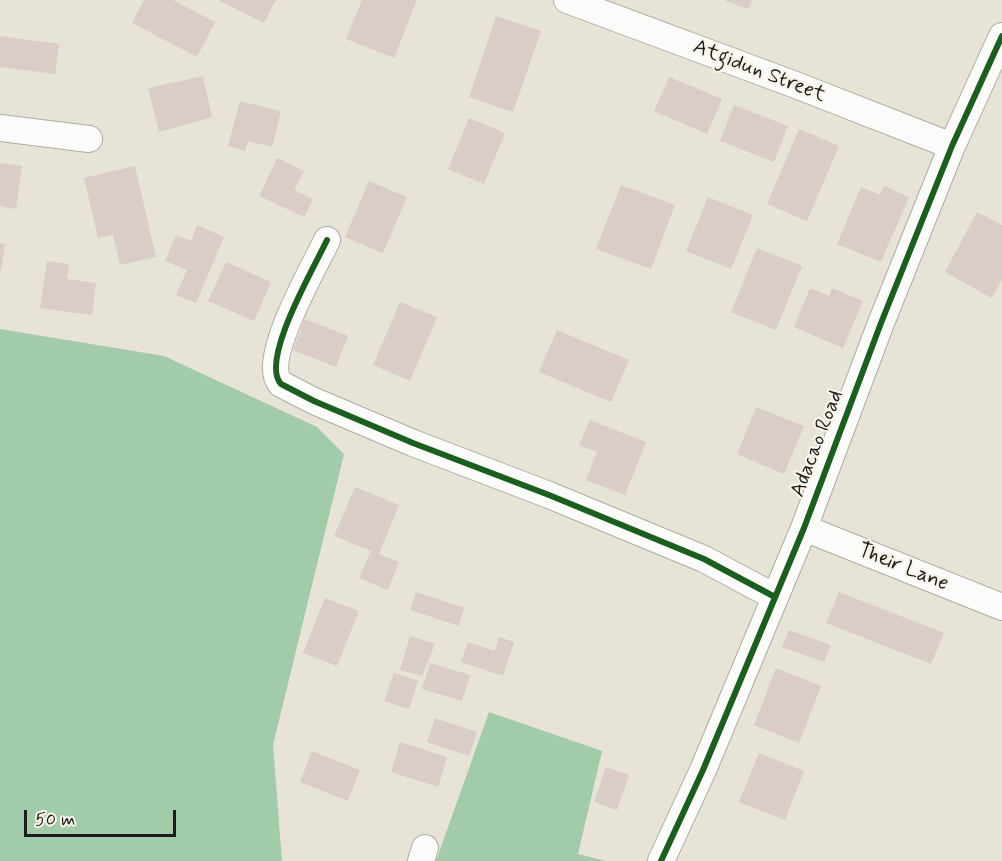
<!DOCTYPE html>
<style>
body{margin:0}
#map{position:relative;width:1002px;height:861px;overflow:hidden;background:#e7e3d6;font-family:Mynerve,sans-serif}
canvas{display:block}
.scale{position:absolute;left:24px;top:810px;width:152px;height:27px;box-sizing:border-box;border:3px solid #1c1c1c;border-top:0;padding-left:8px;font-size:18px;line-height:21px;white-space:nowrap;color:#1c1c1c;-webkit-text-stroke:4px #f7f3e8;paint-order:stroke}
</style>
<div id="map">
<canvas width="1002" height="861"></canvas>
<div class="scale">50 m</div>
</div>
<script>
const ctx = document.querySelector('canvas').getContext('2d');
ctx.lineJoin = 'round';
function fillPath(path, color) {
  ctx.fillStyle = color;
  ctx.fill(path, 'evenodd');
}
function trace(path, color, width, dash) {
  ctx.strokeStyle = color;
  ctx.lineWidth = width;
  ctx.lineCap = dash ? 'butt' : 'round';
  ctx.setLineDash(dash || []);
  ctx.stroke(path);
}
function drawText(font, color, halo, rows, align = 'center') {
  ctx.font = font + ' Mynerve,sans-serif';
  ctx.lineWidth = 4.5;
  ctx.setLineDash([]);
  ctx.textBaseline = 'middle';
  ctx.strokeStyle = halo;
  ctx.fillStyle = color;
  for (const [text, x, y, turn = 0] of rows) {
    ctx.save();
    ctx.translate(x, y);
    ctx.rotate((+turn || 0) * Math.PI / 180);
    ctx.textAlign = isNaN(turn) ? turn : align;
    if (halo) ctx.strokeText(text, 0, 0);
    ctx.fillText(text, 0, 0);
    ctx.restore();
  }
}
const forest = new Path2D(`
 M 0,329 L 164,356 L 317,427 L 344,454 L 273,745 L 282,861 L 0,861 Z
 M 489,712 L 602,751 L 578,854 L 606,861 L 436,861 Z`);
const building = new Path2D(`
 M 144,0 L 173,0 L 215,22 L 197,57 L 132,23 Z
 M 218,0 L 276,0 L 264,23 Z
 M 362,0 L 417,0 L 394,58 L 346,39 Z
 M 724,0 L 752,0 L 748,9 Z
 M 496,16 L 541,31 L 513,112 L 469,97 Z
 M 0,36 L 59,44 L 55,74 L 0,67 Z
 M 203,76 L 212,117 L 159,132 L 148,88 Z
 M 669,77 L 722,99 L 707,134 L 654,111 Z
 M 240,101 L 281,111 L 272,147 L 248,141 L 245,151 L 228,146 Z
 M 734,105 L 788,126 L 774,162 L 720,141 Z
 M 469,118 L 505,133 L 484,184 L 448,169 Z
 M 799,129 L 839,146 L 807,221 L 767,204 Z
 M 277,158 L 304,171 L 294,190 L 313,199 L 304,217 L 259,196 Z
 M 0,163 L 22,166 L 16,209 L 0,206 Z
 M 135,166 L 156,257 L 120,265 L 113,235 L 98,238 L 84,178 Z
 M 369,181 L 407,197 L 383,253 L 345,237 Z
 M 621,185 L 675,205 L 651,269 L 596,249 Z
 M 884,186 L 909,197 L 881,262 L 837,244 L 861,187 L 880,195 Z
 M 708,197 L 753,215 L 731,269 L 686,251 Z
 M 977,212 L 1002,225 L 1002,279 L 992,298 L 945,272 Z
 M 197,225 L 224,237 L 196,303 L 176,295 L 187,270 L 165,261 L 176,235 L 191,241 Z
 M 0,243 L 5,244 L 1,271 L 0,271 Z
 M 757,248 L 802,266 L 776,330 L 731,312 Z
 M 47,261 L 69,264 L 67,279 L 96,283 L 92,315 L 40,308 Z
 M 226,262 L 271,282 L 254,321 L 208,301 Z
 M 810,288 L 829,296 L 832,288 L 863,301 L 843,348 L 794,327 Z
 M 400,302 L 437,317 L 410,381 L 373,365 Z
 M 305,319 L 348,336 L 336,367 L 293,350 Z
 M 557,330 L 629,360 L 611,402 L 539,372 Z
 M 756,407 L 804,426 L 784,474 L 737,454 Z
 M 590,420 L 646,442 L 625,495 L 586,480 L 597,452 L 579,445 Z
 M 355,487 L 399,505 L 379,554 L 399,562 L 388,590 L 359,578 L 371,551 L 334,536 Z
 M 416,592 L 464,608 L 459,626 L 410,610 Z
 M 839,592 L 944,633 L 931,664 L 826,623 Z
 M 325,598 L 359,611 L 337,666 L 303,653 Z
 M 789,630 L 831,645 L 824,662 L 782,647 Z
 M 410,636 L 435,644 L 422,676 L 400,670 Z
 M 499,637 L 514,642 L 503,676 L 461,662 L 468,642 L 495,651 Z
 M 430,663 L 470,675 L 462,701 L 422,689 Z
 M 776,668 L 821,686 L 799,743 L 754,725 Z
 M 394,673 L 418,681 L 409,709 L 384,701 Z
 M 435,718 L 477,732 L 469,756 L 427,742 Z
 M 400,742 L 447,757 L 438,787 L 391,772 Z
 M 312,751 L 360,770 L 348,801 L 300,782 Z
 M 759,753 L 804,771 L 785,820 L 739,802 Z
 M 606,767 L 629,775 L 617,810 L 594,802 Z`);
const minor = new Path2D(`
 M 567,0 L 793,84 L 952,146
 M 0,128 L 89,139
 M 327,240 C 315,266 259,361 281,384 L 314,401 L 413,443 L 549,495 L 704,559 L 775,597
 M 804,528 L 1002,607
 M 421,861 L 425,848
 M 661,861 L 703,770 L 804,528 L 881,323 L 952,146 L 1002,36`);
const cycleway = new Path2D(`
 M 327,240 C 315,266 259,361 281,384 L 314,401 L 413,443 L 549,495 L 704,559 L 775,597
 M 661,861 L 703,770 L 804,528 L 881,323 L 952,146 L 1002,36`);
const streetNames = [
 ["Atgidun Street",759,72,21],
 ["Adacao Road",818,444,-69],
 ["Their Lane",903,568,22]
];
fillPath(forest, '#a1cba9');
fillPath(building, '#dacdc7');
trace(minor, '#aeaca4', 28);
trace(minor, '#fbfbf9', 26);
trace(cycleway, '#1b5e20', 6);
drawText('21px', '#1c1c1c', '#f7f3e8', streetNames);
</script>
